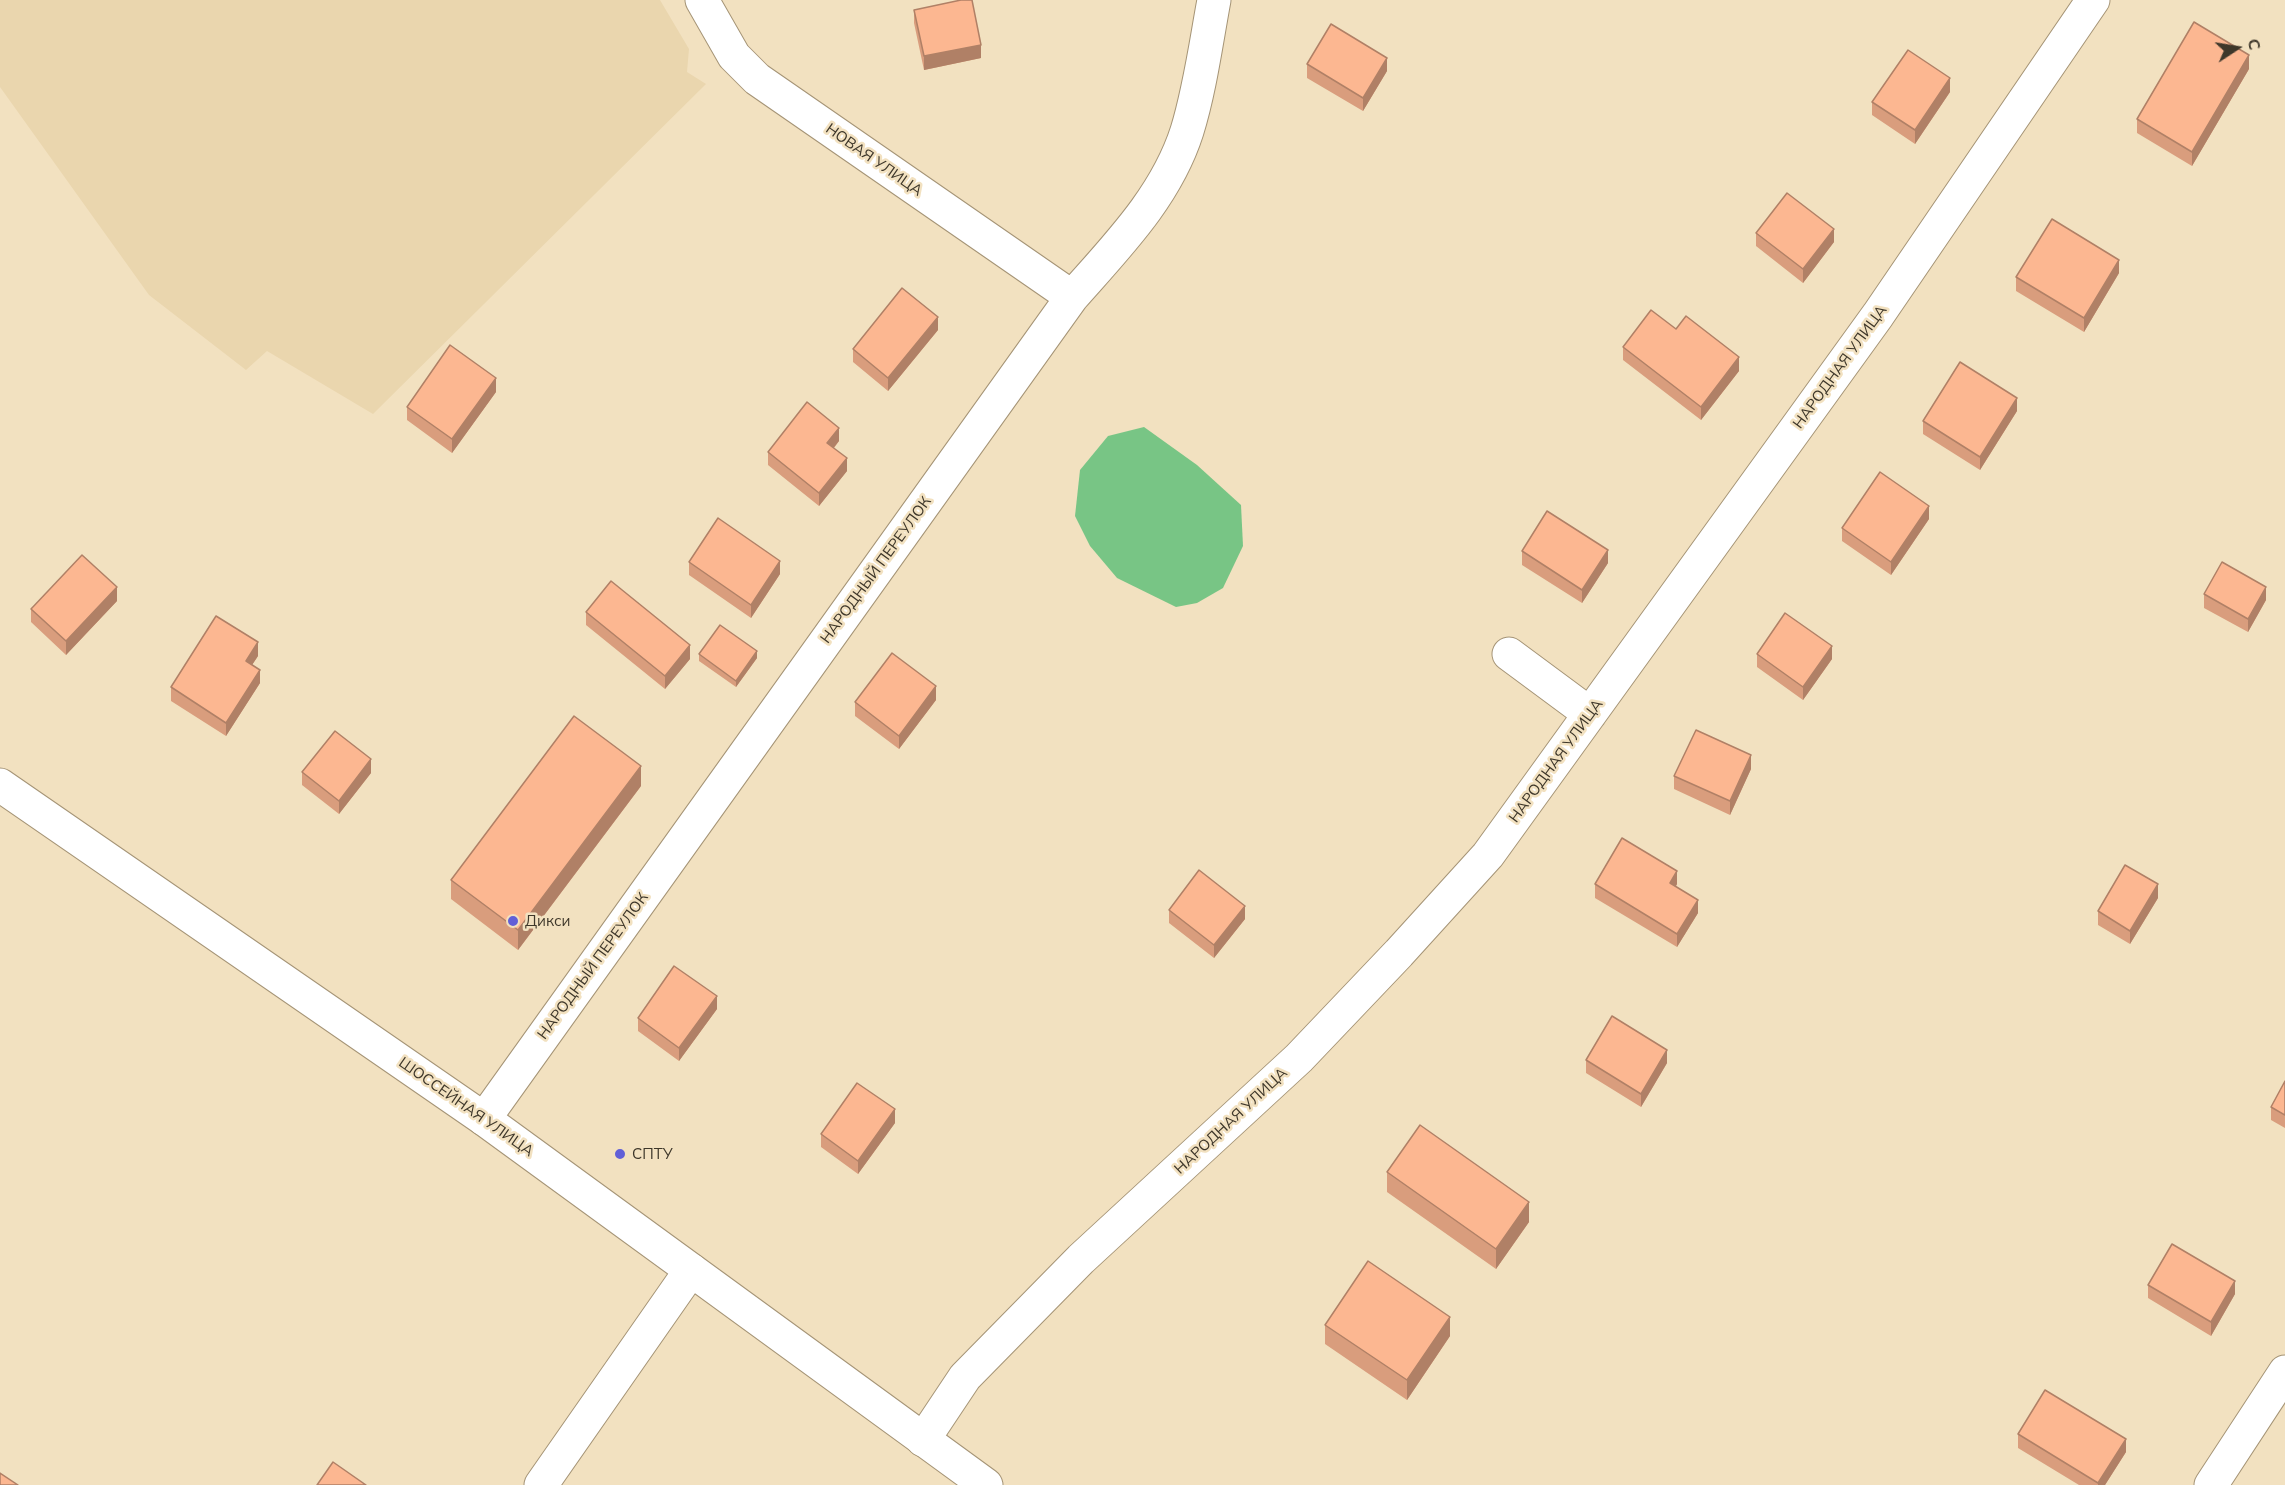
<!DOCTYPE html>
<meta charset="utf-8">
<style>
body{margin:0}
#map{position:relative;width:2285px;height:1485px;overflow:hidden;background:#f2e1c0;font-family:Mulish,sans-serif}
canvas{display:block}
.north{position:absolute;left:2207px;top:18px;width:60px;height:60px;-webkit-text-stroke:4px #f2e1c0;paint-order:stroke;rotate:78deg;font-size:16px;font-weight:700;line-height:24px;text-align:center;color:#3e372a}
.north::after{content:'';display:block;margin:auto;width:21px;height:27px;background:#3e372a;clip-path:polygon(50% 0,100% 100%,50% 72%,0 100%)}
</style>
<div id="map">
<canvas width="2285" height="1485"></canvas>
<div class="north">С</div>
</div>
<script>
const ctx = document.querySelector('canvas').getContext('2d');
ctx.lineJoin = 'round';
function fillPath(path, color) {
  ctx.fillStyle = color;
  ctx.fill(path, 'evenodd');
}
function trace(path, color, width, dash) {
  ctx.strokeStyle = color;
  ctx.lineWidth = width;
  ctx.lineCap = dash ? 'butt' : 'round';
  ctx.setLineDash(dash || []);
  ctx.stroke(path);
}
function drawText(font, color, halo, rows, align = 'center') {
  ctx.font = font + ' Mulish,sans-serif';
  ctx.lineWidth = 5;
  ctx.setLineDash([]);
  ctx.textBaseline = 'middle';
  ctx.strokeStyle = halo;
  ctx.fillStyle = color;
  for (const [text, x, y, turn = 0] of rows) {
    ctx.save();
    ctx.translate(x, y);
    ctx.rotate((+turn || 0) * Math.PI / 180);
    ctx.textAlign = isNaN(turn) ? turn : align;
    if (halo) ctx.strokeText(text, 0, 0);
    ctx.fillText(text, 0, 0);
    ctx.restore();
  }
}
const built = new Path2D(`
 M 0,0 L 660,0 L 689,49 L 687,72 L 706,84 L 373,414 L 267,351 L 246,370 L 149,295 L 0,87 Z`);
const water = new Path2D(`
 M 1144,427 L 1197,465 L 1241,505 L 1243,546 L 1223,588 L 1197,603 L 1176,607 L 1117,578 L 1090,546 L 1075,516 L 1080,470 L 1108,436 Z`);
const minor = new Path2D(`
 M 702,0 L 734,56 L 757,79 L 1072,297
 M 1509,654 L 1590,714
 M 484,1119 L 1072,297 C 1116,247 1166,197 1187,131 C 1200,89 1206,43 1214,0
 M 923,1440 L 965,1377 L 1081,1259 L 1299,1058 L 1399,953 L 1488,855 L 1878,315 L 2093,0
 M 541,1485 L 691,1270
 M 2211,1485 L 2285,1372`);
const major = new Path2D(`
 M 0,785 L 484,1119 L 986,1485`);
const wall = new Path2D(`
 M 914,10 L 981,58 L 924,70 L 914,23 Z
 M 1307,64 L 1387,71 L 1363,111 L 1307,78 Z
 M 2249,69 L 2192,166 L 2137,133 L 2137,119 Z
 M 1950,92 L 1915,144 L 1872,115 L 1872,102 Z
 M 1756,233 L 1834,242 L 1803,283 L 1756,246 Z
 M 2119,273 L 2084,332 L 2016,291 L 2016,277 Z
 M 1676,329 L 1739,371 L 1701,420 L 1623,360 L 1623,347 Z
 M 938,330 L 888,391 L 853,362 L 853,349 Z
 M 496,392 L 452,453 L 407,420 L 407,407 Z
 M 2017,411 L 1980,470 L 1923,434 L 1923,421 Z
 M 839,441 L 834,448 L 847,471 L 819,506 L 768,465 L 768,452 Z
 M 1929,519 L 1891,575 L 1842,541 L 1842,528 Z
 M 1522,551 L 1608,563 L 1582,603 L 1522,565 Z
 M 689,562 L 780,574 L 751,618 L 689,575 Z
 M 2204,594 L 2266,600 L 2248,632 L 2204,608 Z
 M 117,601 L 66,655 L 31,622 L 31,609 Z
 M 586,612 L 690,659 L 665,689 L 586,625 Z
 M 699,654 L 757,658 L 736,687 L 699,661 Z
 M 1757,654 L 1832,659 L 1803,700 L 1757,667 Z
 M 258,656 L 252,665 L 260,683 L 226,736 L 171,701 L 171,687 Z
 M 936,700 L 899,749 L 855,716 L 855,702 Z
 M 1751,769 L 1730,815 L 1674,789 L 1674,776 Z
 M 302,772 L 371,773 L 339,814 L 302,785 Z
 M 641,786 L 518,950 L 451,899 L 451,880 Z
 M 1595,884 L 1677,884 L 1676,886 L 1698,913 L 1677,947 L 1595,898 Z
 M 2158,898 L 2130,944 L 2098,925 L 2098,911 Z
 M 1169,910 L 1245,919 L 1214,958 L 1169,923 Z
 M 717,1009 L 679,1061 L 638,1031 L 638,1018 Z
 M 1586,1060 L 1667,1063 L 1641,1107 L 1586,1073 Z
 M 2285,1081 L 2285,1128 L 2271,1120 L 2271,1107 Z
 M 895,1123 L 858,1174 L 821,1147 L 821,1134 Z
 M 1387,1172 L 1529,1222 L 1496,1269 L 1387,1192 Z
 M 2148,1285 L 2235,1294 L 2211,1336 L 2148,1298 Z
 M 1325,1325 L 1450,1336 L 1407,1400 L 1325,1344 Z
 M 2018,1434 L 2126,1452 L 2105,1485 L 2079,1485 L 2018,1448 Z`);
const shadedWall = new Path2D(`
 M 981,45 L 981,58 L 924,70 L 924,56 Z
 M 2249,55 L 2249,69 L 2192,166 L 2192,152 Z
 M 1387,58 L 1387,71 L 1363,111 L 1363,98 Z
 M 1950,78 L 1950,92 L 1915,144 L 1915,130 Z
 M 1834,229 L 1834,242 L 1803,283 L 1803,269 Z
 M 2119,260 L 2119,273 L 2084,332 L 2084,318 Z
 M 938,317 L 938,330 L 888,391 L 888,378 Z
 M 1739,357 L 1739,371 L 1701,420 L 1701,407 Z
 M 496,378 L 496,392 L 452,453 L 452,439 Z
 M 2017,398 L 2017,411 L 1980,470 L 1980,457 Z
 M 839,428 L 839,441 L 827,456 L 827,443 Z
 M 847,458 L 847,471 L 819,506 L 819,493 Z
 M 1929,506 L 1929,519 L 1891,575 L 1891,562 Z
 M 1608,550 L 1608,563 L 1582,603 L 1582,590 Z
 M 780,561 L 780,574 L 751,618 L 751,605 Z
 M 117,587 L 117,601 L 66,655 L 66,641 Z
 M 2266,587 L 2266,600 L 2248,632 L 2248,619 Z
 M 258,642 L 258,656 L 246,674 L 246,661 Z
 M 690,645 L 690,659 L 665,689 L 665,676 Z
 M 1832,646 L 1832,659 L 1803,700 L 1803,687 Z
 M 757,651 L 757,658 L 736,687 L 736,681 Z
 M 260,670 L 260,683 L 226,736 L 226,723 Z
 M 936,686 L 936,700 L 899,749 L 899,736 Z
 M 1751,755 L 1751,769 L 1730,815 L 1730,801 Z
 M 371,759 L 371,773 L 339,814 L 339,801 Z
 M 641,766 L 641,786 L 518,950 L 518,930 Z
 M 1677,871 L 1677,884 L 1670,896 L 1670,883 Z
 M 2158,884 L 2158,898 L 2130,944 L 2130,931 Z
 M 1698,900 L 1698,913 L 1677,947 L 1677,934 Z
 M 1245,906 L 1245,919 L 1214,958 L 1214,945 Z
 M 717,996 L 717,1009 L 679,1061 L 679,1048 Z
 M 1667,1050 L 1667,1063 L 1641,1107 L 1641,1094 Z
 M 895,1109 L 895,1123 L 858,1174 L 858,1161 Z
 M 1529,1202 L 1529,1222 L 1496,1269 L 1496,1249 Z
 M 2235,1281 L 2235,1294 L 2211,1336 L 2211,1322 Z
 M 1450,1317 L 1450,1336 L 1407,1400 L 1407,1380 Z
 M 2126,1439 L 2126,1452 L 2105,1485 L 2098,1485 L 2098,1483 Z`);
const building = new Path2D(`
 M 961,0 L 972,0 L 981,45 L 924,56 L 914,10 Z
 M 2194,22 L 2249,55 L 2192,152 L 2137,119 Z
 M 1331,24 L 1387,58 L 1363,98 L 1307,64 Z
 M 1908,50 L 1950,78 L 1915,130 L 1872,102 Z
 M 1787,193 L 1834,229 L 1803,269 L 1756,233 Z
 M 2052,219 L 2119,260 L 2084,318 L 2016,277 Z
 M 902,288 L 938,317 L 888,378 L 853,349 Z
 M 1651,310 L 1676,329 L 1686,316 L 1739,357 L 1701,407 L 1623,347 Z
 M 450,345 L 496,378 L 452,439 L 407,407 Z
 M 1960,362 L 2017,398 L 1980,457 L 1923,421 Z
 M 807,402 L 839,428 L 827,443 L 847,458 L 819,493 L 768,452 Z
 M 1880,472 L 1929,506 L 1891,562 L 1842,528 Z
 M 1547,511 L 1608,550 L 1582,590 L 1522,551 Z
 M 718,518 L 780,561 L 751,605 L 689,562 Z
 M 82,555 L 117,587 L 66,641 L 31,609 Z
 M 2222,562 L 2266,587 L 2248,619 L 2204,594 Z
 M 611,581 L 690,645 L 665,676 L 586,612 Z
 M 1785,613 L 1832,646 L 1803,687 L 1757,654 Z
 M 216,616 L 258,642 L 246,661 L 260,670 L 226,723 L 171,687 Z
 M 720,625 L 757,651 L 736,681 L 699,654 Z
 M 892,653 L 936,686 L 899,736 L 855,702 Z
 M 574,716 L 641,766 L 518,930 L 451,880 Z
 M 1696,730 L 1751,755 L 1730,801 L 1674,776 Z
 M 335,731 L 371,759 L 339,801 L 302,772 Z
 M 1622,838 L 1677,871 L 1670,883 L 1698,900 L 1677,934 L 1595,884 Z
 M 2125,865 L 2158,884 L 2130,931 L 2098,911 Z
 M 1199,870 L 1245,906 L 1214,945 L 1169,910 Z
 M 674,966 L 717,996 L 679,1048 L 638,1018 Z
 M 1612,1016 L 1667,1050 L 1641,1094 L 1586,1060 Z
 M 2285,1081 L 2285,1115 L 2271,1107 Z
 M 857,1083 L 895,1109 L 858,1161 L 821,1134 Z
 M 1420,1125 L 1529,1202 L 1496,1249 L 1387,1172 Z
 M 2172,1244 L 2235,1281 L 2211,1322 L 2148,1285 Z
 M 1368,1261 L 1450,1317 L 1407,1380 L 1325,1325 Z
 M 2045,1390 L 2126,1439 L 2098,1483 L 2018,1434 Z
 M 333,1462 L 366,1485 L 317,1485 Z
 M 0,1473 L 18,1485 L 0,1485 Z`);
const markers = [
 [513,921,6,"#615fd7"],
 [620,1154,6,"#615fd7"]
];
const streetNames = [
 ["НОВАЯ УЛИЦА",874,160,35],
 ["НАРОДНАЯ УЛИЦА",1840,367,-54],
 ["НАРОДНЫЙ ПЕРЕУЛОК",876,570,-54],
 ["НАРОДНАЯ УЛИЦА",1556,761,-54],
 ["НАРОДНЫЙ ПЕРЕУЛОК",593,966,-54],
 ["ШОССЕЙНАЯ УЛИЦА",466,1107,35],
 ["НАРОДНАЯ УЛИЦА",1231,1121,-43]
];
const poiNames = [
 ["Дикси",525,921],
 ["СПТУ",632,1154]
];
fillPath(built, '#ead6ae');
fillPath(water, '#78c585');
trace(minor, '#a59476', 35);
trace(major, '#a59476', 35);
trace(minor, '#fff', 33);
trace(major, '#fff', 33);
fillPath(wall, '#d99d7d');
fillPath(shadedWall, '#b08066');
fillPath(building, '#fcb791');
trace(building, '#b08066', 1.5);
for (const [x, y, r, color] of markers) {
  const dot = new Path2D();
  dot.arc(x, y, r, 0, 2 * Math.PI);
  ctx.fillStyle = color;
  ctx.fill(dot);
  trace(dot, '#f2e1c0', 2);
}
drawText('15px', '#3e372a', '#f2e1c0', streetNames);
drawText('15px', '#3e372a', '#f2e1c0', poiNames, 'left');
</script>
